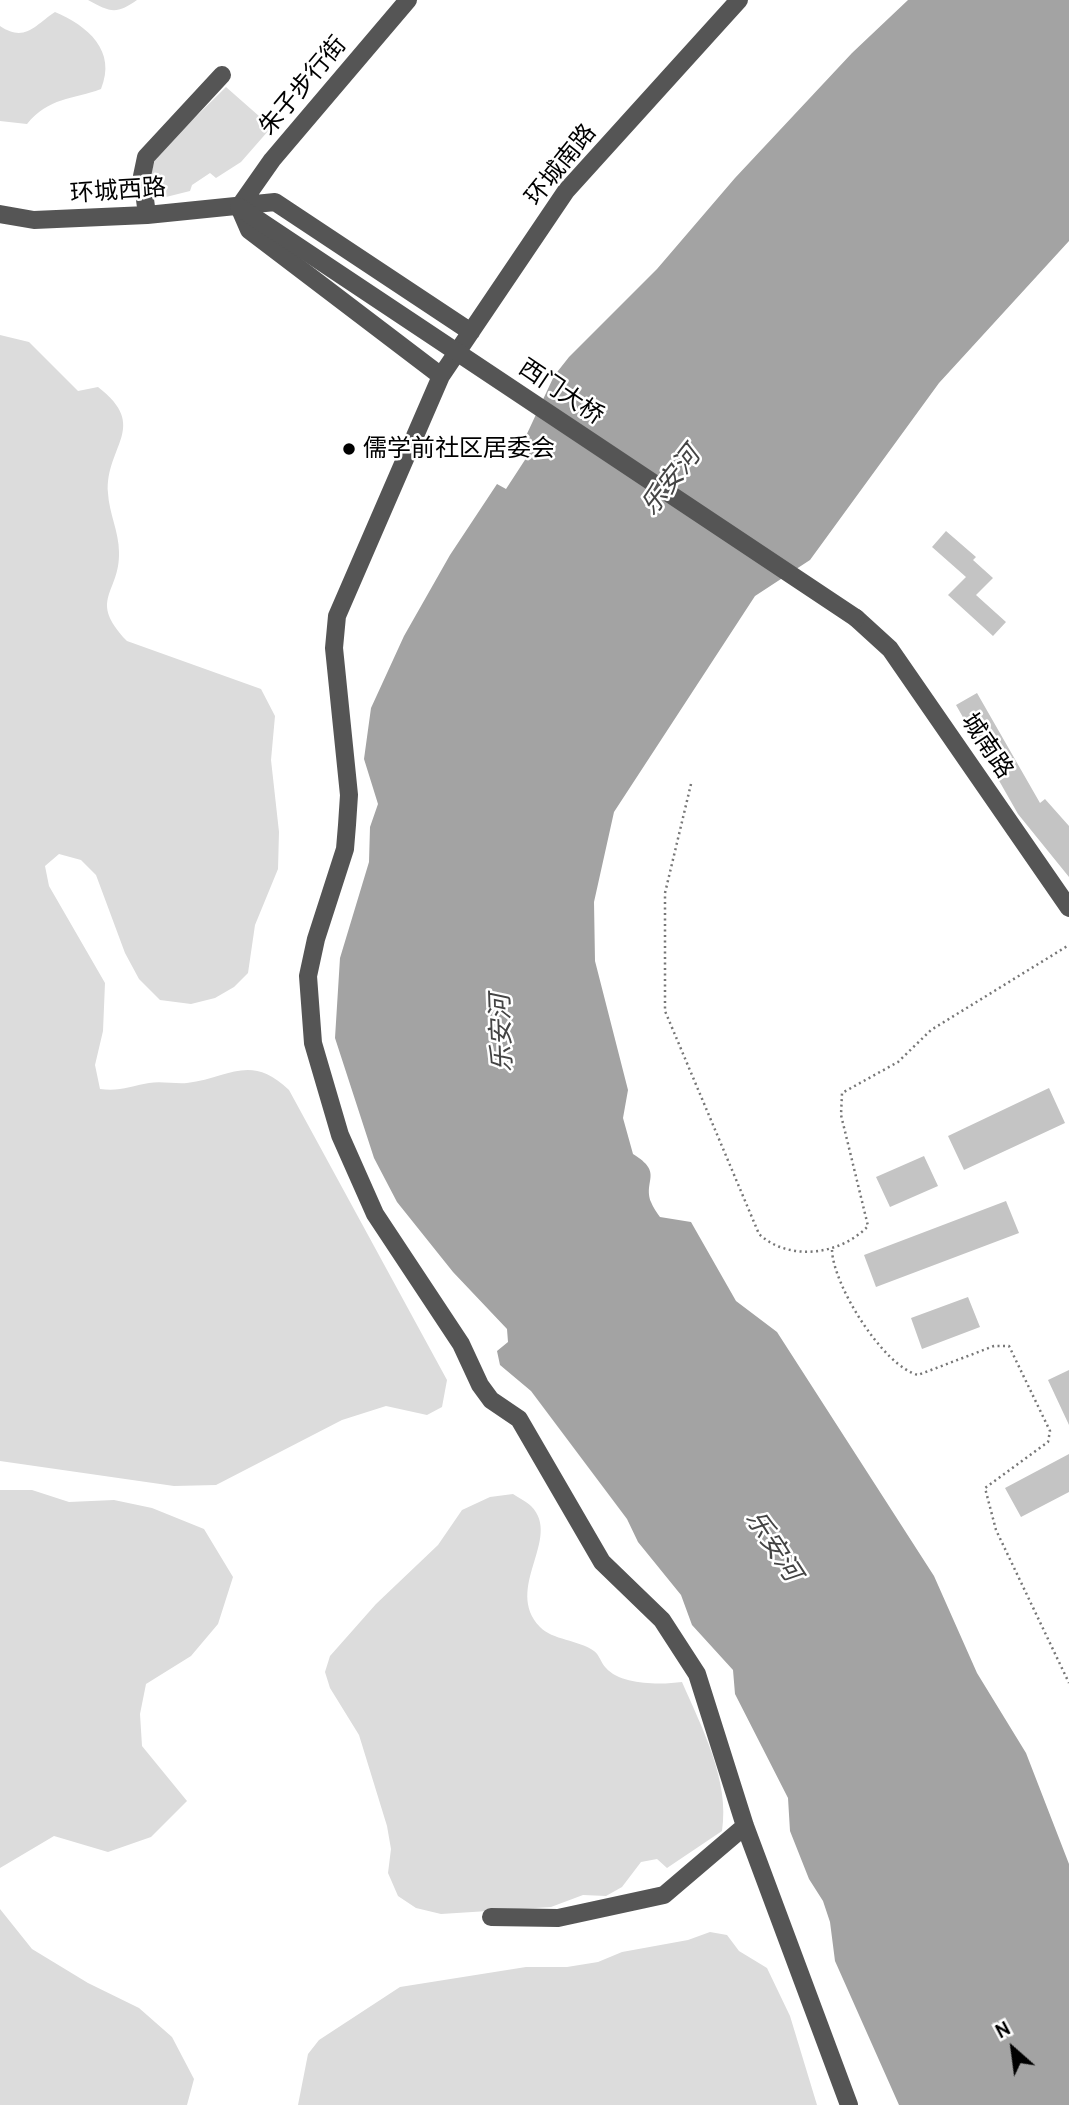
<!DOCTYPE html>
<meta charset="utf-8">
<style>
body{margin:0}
#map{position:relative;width:1069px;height:2105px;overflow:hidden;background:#fff;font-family:Cabin,sans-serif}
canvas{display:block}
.north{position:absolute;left:978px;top:2014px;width:70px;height:70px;-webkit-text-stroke:5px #fff;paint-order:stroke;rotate:332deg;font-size:19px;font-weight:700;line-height:28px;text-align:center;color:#000}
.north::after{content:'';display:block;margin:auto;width:24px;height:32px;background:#000;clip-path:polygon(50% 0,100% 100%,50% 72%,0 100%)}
</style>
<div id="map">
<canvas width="1069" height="2105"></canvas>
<div class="north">N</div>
</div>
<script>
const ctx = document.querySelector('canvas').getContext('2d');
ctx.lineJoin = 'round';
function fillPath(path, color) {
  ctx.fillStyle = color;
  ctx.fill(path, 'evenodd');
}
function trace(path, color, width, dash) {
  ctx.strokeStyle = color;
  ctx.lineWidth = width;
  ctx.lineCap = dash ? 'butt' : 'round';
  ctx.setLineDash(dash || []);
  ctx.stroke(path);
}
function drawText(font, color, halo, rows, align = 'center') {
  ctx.font = font + ' Cabin,"Noto Sans SC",sans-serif';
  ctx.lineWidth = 5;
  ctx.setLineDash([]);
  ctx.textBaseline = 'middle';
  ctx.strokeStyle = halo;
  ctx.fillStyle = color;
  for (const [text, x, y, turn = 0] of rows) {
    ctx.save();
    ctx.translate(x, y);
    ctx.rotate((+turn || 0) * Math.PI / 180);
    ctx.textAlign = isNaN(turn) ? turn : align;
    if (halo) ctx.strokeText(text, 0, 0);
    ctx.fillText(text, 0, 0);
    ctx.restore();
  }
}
const green = new Path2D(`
 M 88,0 L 137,0 C 116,15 110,12 88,0 Z
 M 55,12 C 88,26 117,51 101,89 C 72,100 49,97 27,124 L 0,121 L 0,26 C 25,43 35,25 55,12 Z
 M 226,87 L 268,124 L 269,130 L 241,162 L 216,178 L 210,173 L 192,185 L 190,191 L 166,197 L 156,195 C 149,181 151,169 157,155 Z
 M 0,335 L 29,342 L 78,391 L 98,387 C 150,427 105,446 108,493 C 109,513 119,532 119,552 C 120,594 87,599 127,641 L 261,689 L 275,716 L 271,760 L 279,832 L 278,869 L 255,925 L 248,973 L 234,987 L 215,998 L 191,1004 L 160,1000 L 139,979 L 125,953 L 96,875 L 81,860 L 59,854 L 45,866 L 49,886 L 105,983 L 103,1031 L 95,1065 L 100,1089 C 119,1092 131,1086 149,1083 C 161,1081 175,1084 187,1083 C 230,1078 250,1053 289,1090 L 447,1380 L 442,1407 L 427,1415 L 386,1406 L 342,1420 L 216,1485 L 174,1486 L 0,1461 Z
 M 0,1490 L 32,1490 L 69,1502 L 114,1500 L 152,1508 L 204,1529 L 233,1577 L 218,1624 L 191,1656 L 146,1684 L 140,1714 L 142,1746 L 187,1801 L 151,1837 L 108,1852 L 54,1836 L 0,1868 Z
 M 513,1494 C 519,1498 527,1502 531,1506 C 563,1538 503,1588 540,1627 C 552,1640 579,1640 594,1651 C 599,1654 601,1663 606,1668 C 621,1685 660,1685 682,1682 C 702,1728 730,1781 722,1831 L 667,1868 L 657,1859 L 641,1862 L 622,1887 L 606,1896 L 583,1895 L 551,1907 L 441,1914 L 416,1908 L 398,1896 L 388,1873 L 391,1849 L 387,1826 L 359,1735 L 330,1688 L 325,1672 L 330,1656 L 376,1604 L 438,1545 L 462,1510 L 490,1497 Z
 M 0,1909 L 32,1949 L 88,1983 L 139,2008 L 172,2037 L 194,2079 L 187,2105 L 0,2105 Z
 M 710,1932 L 727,1935 L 739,1951 L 767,1968 L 790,2016 L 817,2105 L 298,2105 L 308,2054 L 319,2040 L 400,1987 L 526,1967 L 567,1967 L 598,1962 L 622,1952 L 688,1940 Z`);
const water = new Path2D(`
 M 908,0 L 1069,0 L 1069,241 L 939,383 L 810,560 L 755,596 L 614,812 L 594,902 L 595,961 L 628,1090 L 623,1118 L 633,1154 C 664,1173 643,1180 651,1202 C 653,1207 657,1213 660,1217 L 691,1222 L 736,1301 L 777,1332 L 934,1576 L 977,1673 L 1026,1753 L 1069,1864 L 1069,2105 L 899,2105 L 835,1961 L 830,1922 L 823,1901 L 809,1879 L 790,1831 L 788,1798 L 735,1694 L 733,1670 L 692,1625 L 681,1595 L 638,1542 L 627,1519 L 531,1391 L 500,1365 L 497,1351 L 508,1342 L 507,1329 L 453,1272 L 397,1202 L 374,1158 L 335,1038 L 340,958 L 369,862 L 370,827 L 378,804 L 364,759 L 371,708 L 404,636 L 450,555 L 497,484 L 506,489 L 534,446 L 525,438 L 554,376 L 569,357 L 657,269 L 735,178 L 852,53 Z`);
const building = new Path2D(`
 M 946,531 L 976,557 L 973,560 L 993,578 L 976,595 L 1006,622 L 993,636 L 948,595 L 966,577 L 932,547 Z
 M 977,693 L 1040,803 L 1045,799 L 1069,826 L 1069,877 L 1018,814 L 956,705 Z
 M 1049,1088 L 1065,1123 L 964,1170 L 948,1136 Z
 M 924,1156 L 938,1186 L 890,1207 L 876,1177 Z
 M 1006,1201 L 1019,1233 L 876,1287 L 864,1255 Z
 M 968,1297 L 980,1327 L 922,1349 L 911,1318 Z
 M 1069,1370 L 1069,1425 L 1048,1380 Z
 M 1069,1454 L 1069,1492 L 1021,1517 L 1005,1488 Z`);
const path = new Path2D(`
 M 691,784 L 665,893 L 665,1011 L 759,1234 C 789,1262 841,1255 868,1226 L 841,1115 L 842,1093 L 898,1062 L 931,1030 L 1069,945
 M 832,1250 C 833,1285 883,1366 918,1375 L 994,1346 L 1009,1346 L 1050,1431 L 1048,1442 L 985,1488 L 996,1530 L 1069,1683`);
const minor = new Path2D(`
 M 739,0 L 566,191 L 441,376 L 337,616 L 334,648 L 349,795 L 347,825 L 345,849 L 316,939 L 308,976 L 313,1043 L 340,1135 L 375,1214 L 461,1344 L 480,1385 L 491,1400 L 519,1419 L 602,1562 L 662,1620 L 697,1674 L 745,1826 L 849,2105
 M 239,207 L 272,160 L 408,0
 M 239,207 L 249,230 L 441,376
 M 0,214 L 34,220 L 147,215 L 275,202 L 471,332
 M 147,215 L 142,176 L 146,157 L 222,75
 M 856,618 L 890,649 L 1069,908
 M 491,1917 L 558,1918 L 664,1895 L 745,1826`);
const minorBridge = new Path2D(`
 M 239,207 L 856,618`);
const markers = [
 [349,449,7,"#000"]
];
const streetNames = [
 ["朱子步行街",303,86,-50],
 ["环城南路",561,165,-51],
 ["环城西路",118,191,-4],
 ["西门大桥",561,392,34],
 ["城南路",987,746,56]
];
const poiNames = [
 ["儒学前社区居委会",363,449]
];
const waterNames = [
 ["乐安河",671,481,-52],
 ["乐安河",502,1033,-92],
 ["乐安河",773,1546,57]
];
fillPath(green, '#dcdcdc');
fillPath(water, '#a3a3a3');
fillPath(building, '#c4c4c4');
trace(path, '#777', 2.5, [2, 3.5]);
trace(minor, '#555', 18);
trace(minorBridge, '#555', 18);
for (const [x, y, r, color] of markers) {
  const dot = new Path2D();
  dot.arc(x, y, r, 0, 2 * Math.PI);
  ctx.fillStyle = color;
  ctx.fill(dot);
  trace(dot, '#fff', 2.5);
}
drawText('24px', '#000', '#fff', streetNames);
drawText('24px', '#000', '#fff', poiNames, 'left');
drawText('italic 26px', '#444', '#fff', waterNames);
</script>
